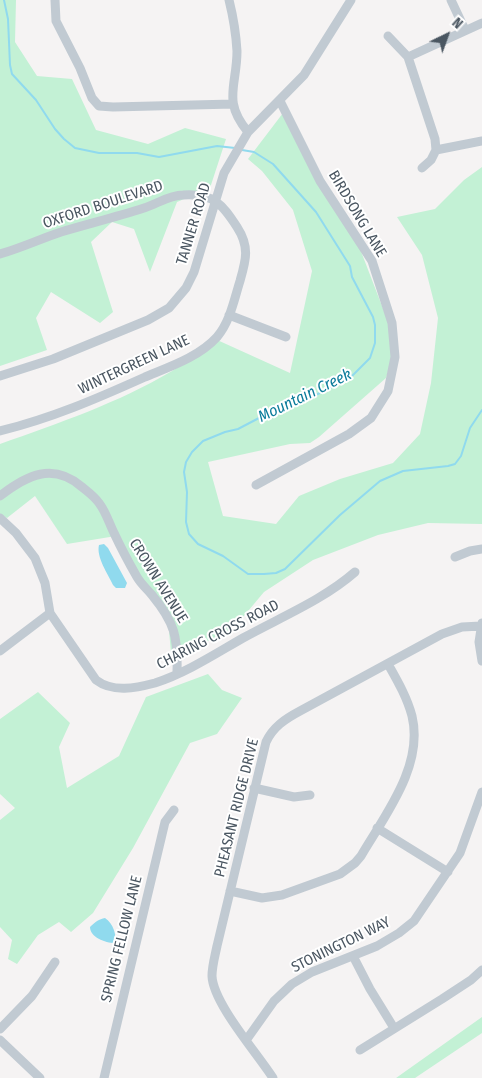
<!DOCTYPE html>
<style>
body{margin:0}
#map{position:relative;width:482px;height:1078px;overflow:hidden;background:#f5f3f3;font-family:"Fira Sans Condensed",sans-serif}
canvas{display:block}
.north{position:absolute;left:422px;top:10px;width:50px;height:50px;-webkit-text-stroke:4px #fff;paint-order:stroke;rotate:42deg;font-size:14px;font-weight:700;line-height:20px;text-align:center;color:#4a5661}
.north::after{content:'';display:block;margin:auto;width:18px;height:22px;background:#4a5661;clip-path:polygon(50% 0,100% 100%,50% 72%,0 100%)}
</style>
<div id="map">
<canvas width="482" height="1078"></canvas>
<div class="north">N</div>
</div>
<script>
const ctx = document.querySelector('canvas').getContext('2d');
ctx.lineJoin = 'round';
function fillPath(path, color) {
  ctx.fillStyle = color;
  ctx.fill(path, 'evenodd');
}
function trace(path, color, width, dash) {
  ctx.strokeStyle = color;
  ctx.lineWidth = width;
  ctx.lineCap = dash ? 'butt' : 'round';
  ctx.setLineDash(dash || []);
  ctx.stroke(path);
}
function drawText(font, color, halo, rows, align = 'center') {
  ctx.font = font + ' "Fira Sans Condensed",sans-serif';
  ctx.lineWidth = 4;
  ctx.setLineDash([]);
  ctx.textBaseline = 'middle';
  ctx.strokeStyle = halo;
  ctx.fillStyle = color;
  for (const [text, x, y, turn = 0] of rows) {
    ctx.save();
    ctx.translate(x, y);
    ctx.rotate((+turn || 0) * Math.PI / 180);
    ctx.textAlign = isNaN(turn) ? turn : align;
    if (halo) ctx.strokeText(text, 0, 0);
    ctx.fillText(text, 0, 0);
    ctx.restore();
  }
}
const green = new Path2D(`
 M 0,0 L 16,0 L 15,42 L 37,76 L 72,79 L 96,130 L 148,144 L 185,128 L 226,139 L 210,188 L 177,202 L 150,272 L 134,229 L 112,222 L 91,242 L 113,312 L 100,323 L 51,292 L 36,318 L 47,350 L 0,366 Z
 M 283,113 L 357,241 L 397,345 L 386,378 L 319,437 L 310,443 L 290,444 L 208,462 L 223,516 L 276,524 L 299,496 L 340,479 L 393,463 L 420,434 L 431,383 L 438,318 L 422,255 L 397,217 L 435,209 L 464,180 L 482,167 L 482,524 L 428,523 L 378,535 L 313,560 L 264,592 L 228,635 L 171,652 L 168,621 L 116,536 L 67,544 L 35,496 L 7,518 L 0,514 L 0,444 C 59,423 118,403 172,371 C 188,361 202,353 215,339 L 290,373 L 312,271 L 293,210 L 262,171 L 248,159 Z
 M 208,674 L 222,690 L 242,698 L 217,734 L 190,743 L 133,848 L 93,913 L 71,932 L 59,922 L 38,935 L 17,964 L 8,959 L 12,940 L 0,927 L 0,820 L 15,808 L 0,794 L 0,719 L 38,692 L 70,723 L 59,747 L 67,788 L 119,756 L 146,697 Z
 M 482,1017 L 482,1033 L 415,1078 L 396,1078 Z`);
const water = new Path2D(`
 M 104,544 L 108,548 L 127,583 L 125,588 L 116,588 L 113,585 C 108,574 96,557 99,545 Z
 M 105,918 C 113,923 117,935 115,943 C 105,943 90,937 90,927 C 95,922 99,919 105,918 Z`);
const stream = new Path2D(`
 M 4,0 L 8,19 L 10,65 L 12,74 L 36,100 L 55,129 L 64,139 L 75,148 L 99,153 L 137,153 L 159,157 L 217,146 L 235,148
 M 242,150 L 254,152 L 273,164 L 316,212 L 350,266 L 352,277 L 373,317 L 375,325 L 375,343 L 370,358 L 351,377 L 312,397 L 280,407 L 238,429 L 225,432 L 203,441 L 192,452 L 186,462 L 184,472 L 187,492 L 186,522 L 189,534 L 198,544 L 223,556 L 248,574 L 264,574 L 276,573 L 285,569 L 340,515 L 380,481 L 403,471 L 448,466 L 455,464 L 461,456 L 470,428 L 482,410`);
const minor = new Path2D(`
 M 55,0 L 56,21 L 80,68 L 92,98 L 99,106 L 113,107 L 233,104
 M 229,0 C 233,16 236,34 237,51 C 237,86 222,101 248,132
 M 451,0 L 465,30
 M 388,36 L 408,57 L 435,139 L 436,150 L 482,141
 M 408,57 L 482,23
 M 422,168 L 431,160 L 436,150
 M 0,254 C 21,248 40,239 61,232 C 88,224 116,217 144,208 C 157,204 169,195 183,195 C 214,193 222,204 237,227 C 250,247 246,260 240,281 C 234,300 230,322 217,337 C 199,357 169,367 145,377 C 96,399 52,418 0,431
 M 229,315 L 286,337
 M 0,376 L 53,359 L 148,320 L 169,308 L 186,288 L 194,272 L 224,173 L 248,132 L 304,75 L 351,0
 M 256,485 L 349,434 L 371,418 L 388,391 L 395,357 L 392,323 L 372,261 L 320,181 L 280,101
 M 0,496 C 27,475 53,462 82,487 C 88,492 94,496 99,503 C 106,512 109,523 114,533 C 121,548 129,563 137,577 C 141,584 147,589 152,595 C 175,623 178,637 177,672
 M 0,518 L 16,533 L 35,558 L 45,583 L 50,613 L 96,680 C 113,693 136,688 155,683 C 186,673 215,654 243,638 C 281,617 323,600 355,572
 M 455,557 L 470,551 L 482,549
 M 482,623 L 479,642 L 482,661
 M 0,651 L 50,613
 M 254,788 L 294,797 L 310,795
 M 377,828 L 448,872
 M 230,891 L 262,898 L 282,895 L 340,874 L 355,863 L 361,856 C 385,815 424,766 412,716 C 407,697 397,680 388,664
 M 353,956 L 370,989 L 394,1028
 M 0,1029 L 32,996 L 55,962
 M 247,1039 L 274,1001 L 292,984 L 312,972 L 377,946 L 399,933 L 414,921 L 460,853 L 482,792
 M 0,1040 L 40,1078
 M 360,1050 L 442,999 L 471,980 L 482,970
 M 104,1078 L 165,822 L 174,810
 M 273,1078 C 257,1053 213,1003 212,976 C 212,966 215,956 217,946 L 266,742 C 273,727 285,719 300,711 L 442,634 L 462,627 L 481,626`);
const streetNames = [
 ["OXFORD BOULEVARD",103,205,-18],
 ["BIRDSONG LANE",357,214,59],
 ["TANNER ROAD",194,224,-73],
 ["WINTERGREEN LANE",134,365,-25],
 ["CROWN AVENUE",158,581,58],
 ["CHARING CROSS ROAD",218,635,-27],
 ["PHEASANT RIDGE DRIVE",237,808,-76],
 ["SPRING FELLOW LANE",122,939,-76],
 ["STONINGTON WAY",341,945,-26]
];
const waterNames = [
 ["Mountain Creek",305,396,-26]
];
fillPath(green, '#c3f1d5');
fillPath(water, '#90daee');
trace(stream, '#90daee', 2);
trace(minor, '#c1cad2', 9);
drawText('15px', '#4a5661', '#fff', streetNames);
drawText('italic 16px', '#0c7c9b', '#fff', waterNames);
</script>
